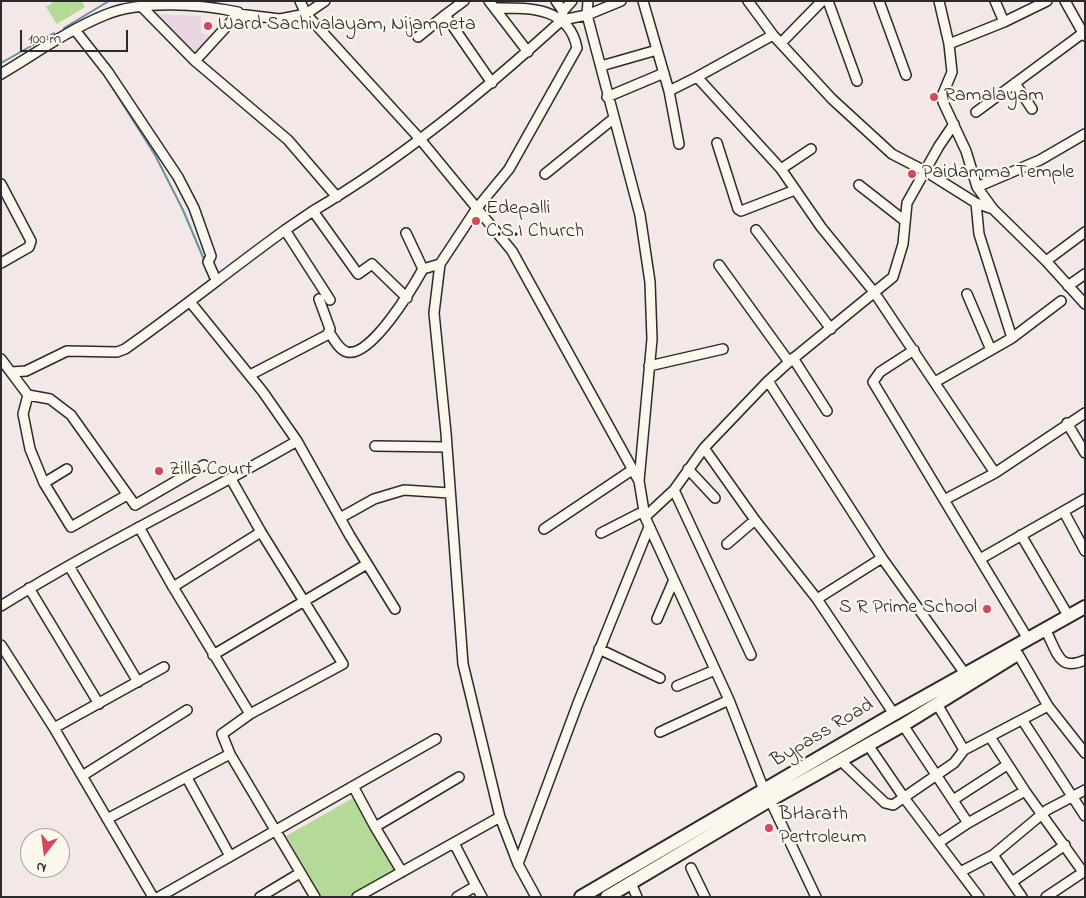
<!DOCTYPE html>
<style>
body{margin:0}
#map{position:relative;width:1086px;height:898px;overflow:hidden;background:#f3e8e7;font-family:"Indie Flower",sans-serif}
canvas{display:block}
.frame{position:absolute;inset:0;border:2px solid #2b2b2b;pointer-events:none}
.north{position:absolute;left:20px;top:828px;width:50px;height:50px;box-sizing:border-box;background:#fbf7ec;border:1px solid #a8a59f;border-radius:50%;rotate:195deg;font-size:14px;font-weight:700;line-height:20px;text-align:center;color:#2b2b2b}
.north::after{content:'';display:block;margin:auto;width:18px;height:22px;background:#d1495b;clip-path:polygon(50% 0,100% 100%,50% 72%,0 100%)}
.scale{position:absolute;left:20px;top:30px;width:108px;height:22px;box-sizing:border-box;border:2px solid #2b2b2b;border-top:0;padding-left:6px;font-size:15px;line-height:18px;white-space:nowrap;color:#2b2b2b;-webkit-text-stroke:4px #fbf7ec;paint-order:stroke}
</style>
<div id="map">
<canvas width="1086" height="898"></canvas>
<div class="frame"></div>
<div class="north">N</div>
<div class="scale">100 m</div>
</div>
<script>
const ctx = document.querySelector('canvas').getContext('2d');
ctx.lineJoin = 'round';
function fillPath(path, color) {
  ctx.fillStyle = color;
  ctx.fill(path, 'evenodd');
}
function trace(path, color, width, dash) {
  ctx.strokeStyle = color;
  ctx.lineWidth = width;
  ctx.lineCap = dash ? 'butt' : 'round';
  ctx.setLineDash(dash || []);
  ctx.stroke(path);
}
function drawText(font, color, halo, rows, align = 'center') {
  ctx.font = font + ' "Indie Flower",sans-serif';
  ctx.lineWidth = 4.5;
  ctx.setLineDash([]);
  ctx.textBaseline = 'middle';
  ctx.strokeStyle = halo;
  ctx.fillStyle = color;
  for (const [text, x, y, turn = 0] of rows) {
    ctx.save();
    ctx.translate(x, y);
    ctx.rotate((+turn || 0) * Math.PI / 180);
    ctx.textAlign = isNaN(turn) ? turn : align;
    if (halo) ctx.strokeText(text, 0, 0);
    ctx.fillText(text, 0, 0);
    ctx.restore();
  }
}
const built = new Path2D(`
 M 156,14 L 201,16 L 201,32 L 213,37 L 194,55 Z`);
const green = new Path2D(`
 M 55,1 L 81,1 L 85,7 L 57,24 L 46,7 Z
 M 353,798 L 395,869 L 348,897 L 322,897 L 286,836 Z`);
const stream = new Path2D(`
 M 64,28 L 109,1
 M 85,35 L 88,40
 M 1,63 L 54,33
 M 103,73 L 155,155 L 183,210 L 205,262`);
const street = new Path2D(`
 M 300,1 L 306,14 L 325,1
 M 489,1 L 528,52
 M 556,1 L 563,11
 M 588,1 L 587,15 L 640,215 L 650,282 L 652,339 L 639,481 L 645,517 L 729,700 L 764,790
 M 643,1 L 669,91 L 679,144
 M 748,1 L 773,35 L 832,99 L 892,154 L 925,171 L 976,203 L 993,209 L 1046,261 L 1085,304
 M 828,1 L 857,81
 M 879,1 L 906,75
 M 939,1 L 949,44 L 1004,22 L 1047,1
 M 995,1 L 1004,22
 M 1065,1 L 1083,33
 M 142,7 L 195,61 L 288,140 L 337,197
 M 495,8 C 528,8 569,6 577,48 L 509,169 L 477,208 L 440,264 L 434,313 L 446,433 L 463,664 L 500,817 L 518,864 L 536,897
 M 445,15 L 464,1
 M 562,20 L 587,15 L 621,1
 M 75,30 L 108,72 L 178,177 L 194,208 L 211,256 L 208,262 L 216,280
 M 773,35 L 697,77 L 781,169 L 821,227 L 874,292 L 995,473 L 1085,413
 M 418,37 L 445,15 L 492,83
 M 781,43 L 822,1
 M 949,44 L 952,72 L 942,96 L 943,102 L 966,151 L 977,187 L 993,209
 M 195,61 L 238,14
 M 601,66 L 657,50
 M 1,74 C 35,54 68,30 105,15 C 141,0 200,4 238,12 L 238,14 L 280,19 L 306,14 L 420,139 L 512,251 L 639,481
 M 1015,83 L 1032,109
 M 669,91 L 697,77
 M 607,97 L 664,73
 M 976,112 L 1083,33 L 1085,36
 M 717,143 L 738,209 L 741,211 L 795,190
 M 781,169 L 811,149
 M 545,174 L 613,119
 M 1,184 L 31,241 L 29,247 L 1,263
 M 859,185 L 905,221
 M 977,187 L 1040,160 L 1085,134
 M 313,211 C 403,158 484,91 562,20 L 563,11 L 572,1
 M 756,230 L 831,329
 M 406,233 L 423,269 L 440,264
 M 1046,261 L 1085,232
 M 719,265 L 789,362 L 893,277 L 903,244 L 907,203 L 939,146 L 954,124
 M 1068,286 L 1085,274
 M 967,294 L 991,350 L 1012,338 L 979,234 L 976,203
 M 330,300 L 285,230 L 313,211 L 358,274 L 372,264 L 407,298
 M 191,303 L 263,392 L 297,441 L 350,536 L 395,609
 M 329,332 C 334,339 339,350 347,352 C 371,358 413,287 423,269
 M 1012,338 L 1061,301
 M 914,350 L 880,372 L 873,382 L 1028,639
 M 793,358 L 827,411
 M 1,359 L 28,395 L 23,414 L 30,449 L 44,483 L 71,527 L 127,495
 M 649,366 L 723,349
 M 12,372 L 26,371 L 67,351 L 117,352 L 125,349 C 179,311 231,269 285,230
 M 250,375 L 327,335 L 330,329 L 319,299
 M 768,381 L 789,362
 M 935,382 L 991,350
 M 28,395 L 50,399 L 71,415 L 135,505 L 204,465
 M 1067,423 L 1085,453
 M 375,446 L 447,447
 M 704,448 L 768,381 L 882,558
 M 688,469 L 715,498
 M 44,483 L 67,469
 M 674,490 L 751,655
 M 944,500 L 995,473
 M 1064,512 L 1085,551
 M 645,517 L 674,490 L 704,448 L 755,520 L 817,599 L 894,714
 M 340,518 L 374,499 L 404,490 L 449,493
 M 139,527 L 173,587 L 250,714 L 343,664 L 261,532 L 231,479
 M 544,529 L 632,470
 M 601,533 L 644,511
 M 1021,535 L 1069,617
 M 727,544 L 755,520
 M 980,559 L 1085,499
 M 69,566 L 138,682
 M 173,587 L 261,532
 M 29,588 L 99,704
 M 817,599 L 882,558 L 966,675
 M 1,606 C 97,546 199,498 297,441
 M 657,619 L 673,582
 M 1048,635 C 1058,655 1060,671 1085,660
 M 1,645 L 54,728 L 153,897
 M 599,649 L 660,678
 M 1018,654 L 1048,706 L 1085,753
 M 213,655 L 367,564
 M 677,686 L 715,670
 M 937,704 L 964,750
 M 1023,721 L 1085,816
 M 903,725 L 968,823
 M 54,728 L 164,667
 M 660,732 L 729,700
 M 990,737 L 1025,791 L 1083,872
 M 868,745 L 905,799 L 979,897
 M 230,754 L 315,897
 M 840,760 L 885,803 L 893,805 L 954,763 L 964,750 L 1048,706
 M 82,776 L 187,710
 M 187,778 L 230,856
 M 353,786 L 375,827 L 459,777
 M 770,800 L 816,897
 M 953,800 L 1007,765
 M 107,819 L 230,754 L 222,734 L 250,714
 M 375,827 L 402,872
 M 454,843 L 476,886
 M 938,843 L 968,823 L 1025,791
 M 993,855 L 1022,897
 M 518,864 L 578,703 L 649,527
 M 691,868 L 705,897
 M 960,872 L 993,855 L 1047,810 L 1085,790
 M 1012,882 L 1065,845
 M 631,883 L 637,897
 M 159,897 L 436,739
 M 260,897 L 300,873
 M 357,897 L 500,817
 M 457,897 L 476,886 L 482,897
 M 1046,897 L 1085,871`);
const secondary = new Path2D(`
 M 581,897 L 894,714 L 1085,607
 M 607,897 L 770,800 L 903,725 L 1016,655`);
const markers = [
 [208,26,5,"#d1495b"],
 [934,97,5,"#d1495b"],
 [912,174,5,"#d1495b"],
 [476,221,5,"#d1495b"],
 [159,471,5,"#d1495b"],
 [987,609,5,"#d1495b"],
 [769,828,5,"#d1495b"]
];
const poiNames = [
 ["Ward Sachivalayam, Nijampeta",218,26],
 ["Ramalayam",944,97],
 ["Paidamma Temple",922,174],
 ["Edepalli",486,210],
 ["C.S.I Church",486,233],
 ["Zilla Court",169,471],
 ["S R Prime School",977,609,"right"],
 ["BHarath",779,816],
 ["Pertroleum",779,839]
];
const streetNames = [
 ["Bypass Road",823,734,-31]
];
fillPath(built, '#ead6e0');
fillPath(green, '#b3da96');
trace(stream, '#64929e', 2);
trace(street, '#2b2b2b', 12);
trace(secondary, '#2b2b2b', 16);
trace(street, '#fbf7ec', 9);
trace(secondary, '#fbf7ec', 12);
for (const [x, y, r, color] of markers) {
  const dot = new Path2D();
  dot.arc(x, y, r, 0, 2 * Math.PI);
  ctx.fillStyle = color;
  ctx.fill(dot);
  trace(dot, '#fbf7ec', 2);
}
drawText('20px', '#2b2b2b', '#fbf7ec', poiNames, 'left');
drawText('20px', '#2b2b2b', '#fbf7ec', streetNames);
</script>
